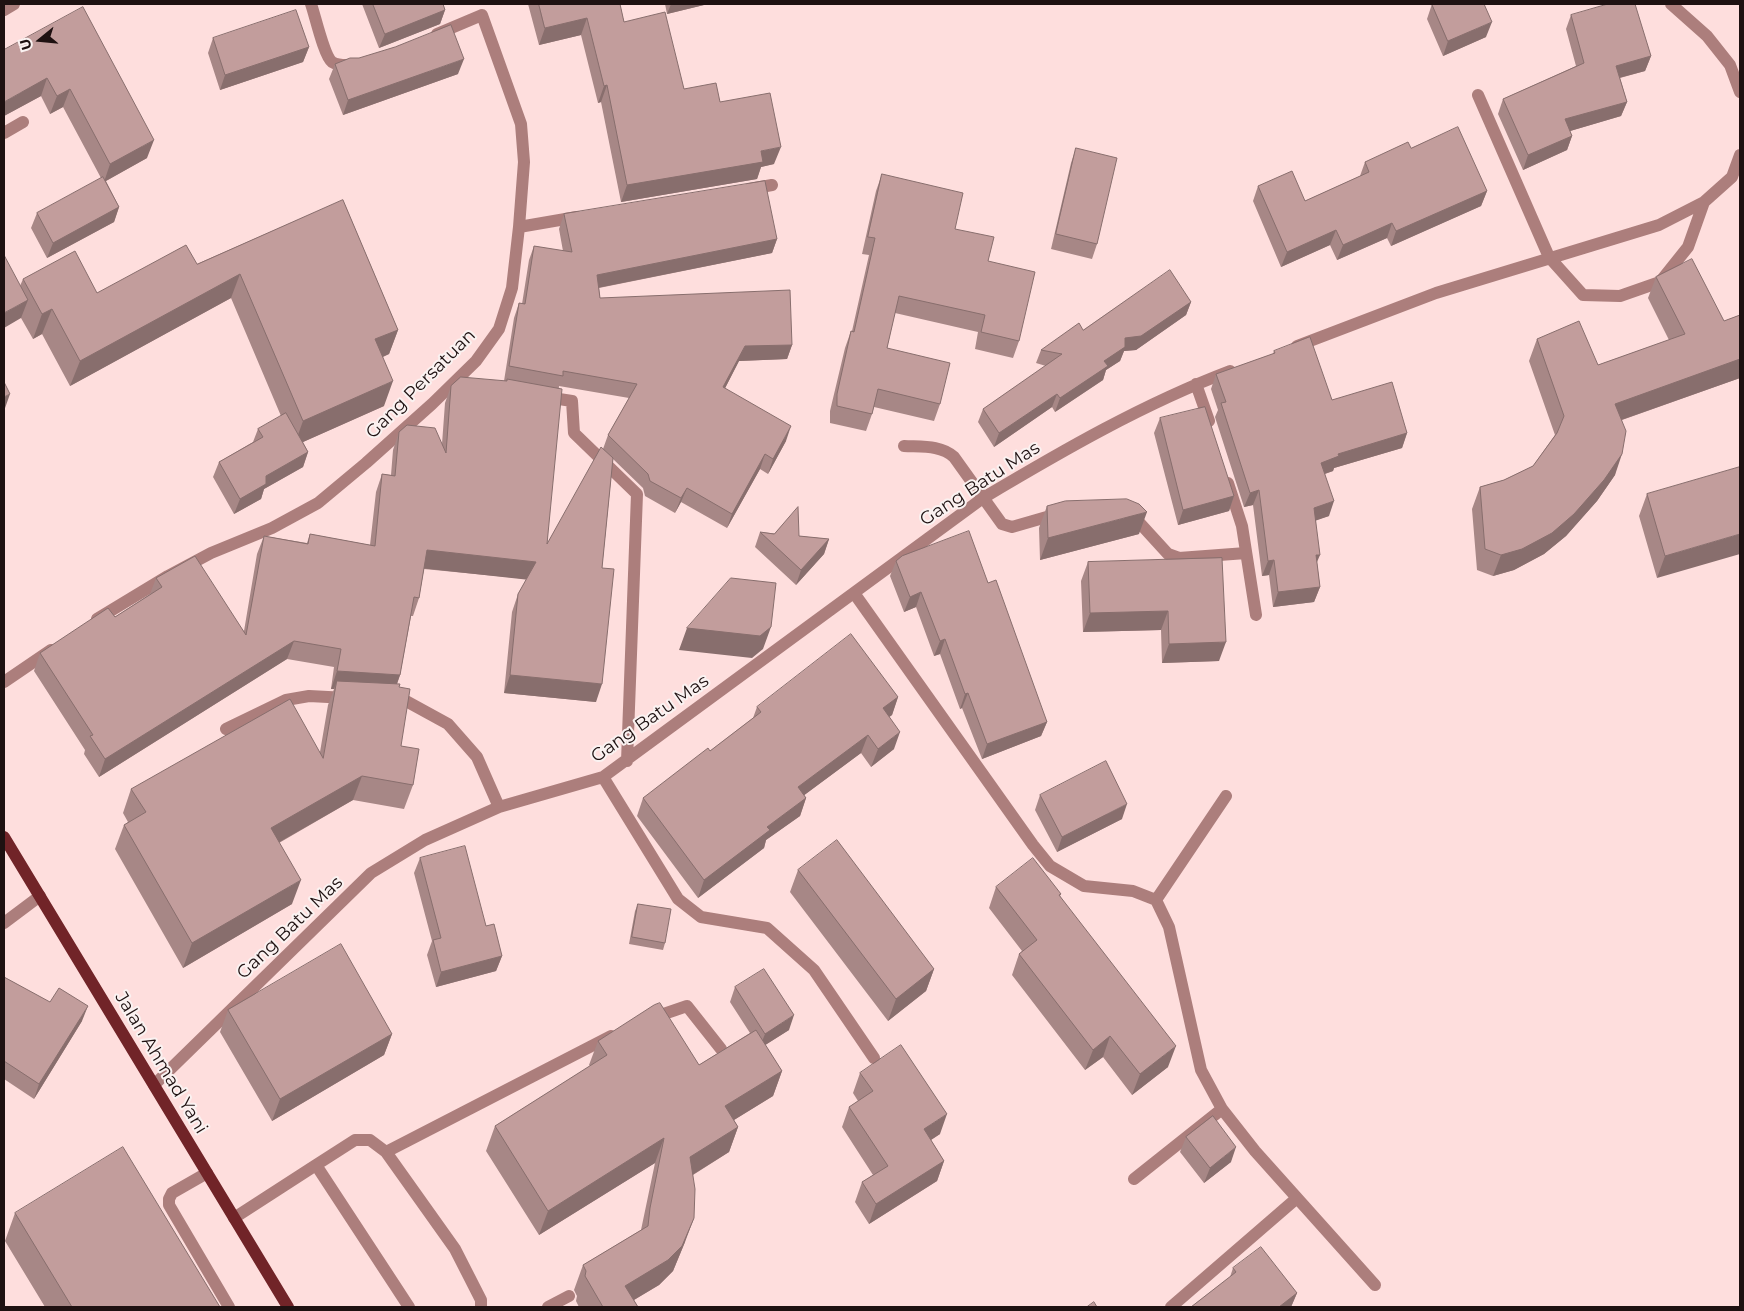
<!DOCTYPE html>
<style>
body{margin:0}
#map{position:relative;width:1744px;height:1311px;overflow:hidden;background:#fededd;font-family:Montserrat,sans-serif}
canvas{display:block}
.frame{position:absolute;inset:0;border:5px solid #1e1111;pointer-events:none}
.north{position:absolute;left:15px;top:15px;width:50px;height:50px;-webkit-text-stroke:4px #faf2f1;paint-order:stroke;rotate:253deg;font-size:14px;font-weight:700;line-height:20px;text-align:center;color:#1e1111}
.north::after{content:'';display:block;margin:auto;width:18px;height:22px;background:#1e1111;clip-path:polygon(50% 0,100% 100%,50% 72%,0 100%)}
</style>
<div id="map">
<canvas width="1744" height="1311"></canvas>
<div class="frame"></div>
<div class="north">U</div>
</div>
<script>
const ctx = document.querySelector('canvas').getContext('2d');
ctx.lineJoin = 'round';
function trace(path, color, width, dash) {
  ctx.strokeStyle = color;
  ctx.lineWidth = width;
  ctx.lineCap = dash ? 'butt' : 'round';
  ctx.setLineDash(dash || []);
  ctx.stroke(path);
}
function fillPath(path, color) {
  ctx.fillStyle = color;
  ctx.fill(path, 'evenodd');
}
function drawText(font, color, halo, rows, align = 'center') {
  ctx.font = font + ' Montserrat,sans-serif';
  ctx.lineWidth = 4;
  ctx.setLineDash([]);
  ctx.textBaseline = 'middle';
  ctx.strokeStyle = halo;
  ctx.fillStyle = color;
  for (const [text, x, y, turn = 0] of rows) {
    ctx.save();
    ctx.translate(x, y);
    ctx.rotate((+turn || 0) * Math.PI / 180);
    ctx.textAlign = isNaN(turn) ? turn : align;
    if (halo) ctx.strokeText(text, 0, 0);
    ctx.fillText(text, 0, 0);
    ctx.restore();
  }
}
const minor = new Path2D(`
 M 311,4 C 315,15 324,56 332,62 C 338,66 346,65 352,65
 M 1671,4 L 1707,36 L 1730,65 L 1740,92
 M 4,10 L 14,4
 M 1478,95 L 1549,257 L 1583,295 L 1620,296 L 1660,282 L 1688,247 L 1704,202
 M 4,133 L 23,122
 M 750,189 L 772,185
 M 519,227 L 577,217
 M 1297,346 L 1436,293 L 1659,225 L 1704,202 L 1732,177 L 1740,155
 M 1196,384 L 1209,421
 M 546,397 L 572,401 L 574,433 L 637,494 L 627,761
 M 904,446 C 922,447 941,445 954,457 L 1002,524 L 1012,527 L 1057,514
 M 1228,483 L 1242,526 L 1256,615
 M 1130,516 L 1136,519 L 1168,554 L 1179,558 L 1246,553
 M 854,593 L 1033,845 L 1050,866 L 1084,886 L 1133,891 L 1156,900 L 1169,927 L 1201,1070 L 1222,1109 L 1255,1151 L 1375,1285
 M 97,619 L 168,576 L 211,553 L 272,528 L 318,503 L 366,463 L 432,404 L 476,361 L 499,329 L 512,288 L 519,227 L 524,162 L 521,124 L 482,15 L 437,34
 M 4,682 L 51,650
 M 392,700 L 406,701 L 448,724 L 477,757 L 499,807
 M 226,729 L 286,700 L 309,696 L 347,698
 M 603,777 L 678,899 L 701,917 L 767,928 L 814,970 L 874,1058
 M 1156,900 L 1226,796
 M 4,923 L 40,896
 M 652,1018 L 687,1006 L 721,1049
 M 154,1085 L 371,873 L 425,840 L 499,807 L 603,777 L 983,498 C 1062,451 1143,404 1230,371
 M 386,1152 L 611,1036
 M 316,1165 L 355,1140 L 370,1140 L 386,1152 L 455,1249 L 481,1300 L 481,1307
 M 207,1173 L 172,1193 L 169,1199 L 169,1205 L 229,1307
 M 1134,1179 L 1222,1109
 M 234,1218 L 316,1165 L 409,1307
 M 548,1307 L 569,1296
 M 1171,1307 L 1297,1198`);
const major = new Path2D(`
 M 4,837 L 288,1307`);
const wall = new Path2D(`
 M 362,4 L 443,4 L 445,10 L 440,24 L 379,48 Z
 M 528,4 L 620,4 L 624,22 L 684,89 L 720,102 L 774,164 L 761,167 L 757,179 L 621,202 L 601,102 L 598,103 L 581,35 L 539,45 Z
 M 665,4 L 705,4 L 704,5 L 667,14 Z
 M 1432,4 L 1486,37 L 1443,56 L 1427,19 Z
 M 83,7 L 147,158 L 106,181 L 119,207 L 114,222 L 47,258 L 31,228 L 37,213 L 101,178 L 63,107 L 50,114 L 41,96 L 4,116 Z
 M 1571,15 L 1651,56 L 1645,71 L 1620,78 L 1627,102 L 1621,116 L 1570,131 L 1572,136 L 1567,150 L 1523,170 L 1498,114 L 1503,99 L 1576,66 L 1566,29 Z
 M 213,38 L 309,47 L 303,62 L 220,90 L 208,53 Z
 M 335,64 L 458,74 L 343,115 L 329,79 Z
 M 1076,148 L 1097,244 L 1092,259 L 1051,249 L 1071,163 Z
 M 1411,148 L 1487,191 L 1481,206 L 1391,246 L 1387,238 L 1337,260 L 1330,245 L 1281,267 L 1253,201 L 1258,186 L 1305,201 L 1360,176 L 1365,162 Z
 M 882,174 L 955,229 L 988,261 L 1019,341 L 1013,358 L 975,349 L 978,332 L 895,313 L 887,348 L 940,404 L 934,421 L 874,407 L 872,414 L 866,431 L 830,423 L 830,411 L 845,348 L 851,331 L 852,331 L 869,255 L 862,254 L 876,191 Z
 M 343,200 L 398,330 L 389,354 L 383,357 L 384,406 L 303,442 L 308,452 L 303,467 L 264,489 L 261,499 L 234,514 L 213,477 L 219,462 L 253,442 L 258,429 L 281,416 L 231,298 L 70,386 L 42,334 L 33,339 L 21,318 L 20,286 L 23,279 L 97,293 L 197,264 Z
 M 564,214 L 777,239 L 772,253 L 599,288 L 600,298 L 792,345 L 787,359 L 739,361 L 725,388 L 786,441 L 768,474 L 760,469 L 727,528 L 681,502 L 675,513 L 645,496 L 643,488 L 613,459 L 602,568 L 596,702 L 504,693 L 512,612 L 518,594 L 527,579 L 424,569 L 419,598 L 413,616 L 411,616 L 400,675 L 397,684 L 399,687 L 401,746 L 413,785 L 404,809 L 353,800 L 279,843 L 292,904 L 183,968 L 115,849 L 124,825 L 128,822 L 123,813 L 131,789 L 320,752 L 328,705 L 334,689 L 331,689 L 334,667 L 287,659 L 99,777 L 84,754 L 85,750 L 34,671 L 40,653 L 115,617 L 150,594 L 156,578 L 244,631 L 257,554 L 264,536 L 307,543 L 310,534 L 370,545 L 376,492 L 382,474 L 391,475 L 393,450 L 399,432 L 442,444 L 445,403 L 451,386 L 504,381 L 514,318 L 519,303 L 522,304 L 529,260 L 534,246 L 563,251 L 559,229 ZM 559,386 L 629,398 L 608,435 L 603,449 L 547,544 Z
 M 1656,277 L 1724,321 L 1740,315 L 1740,378 L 1622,420 L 1615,475 L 1597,501 L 1566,536 L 1544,554 L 1514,570 L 1493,576 L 1477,570 L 1472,509 L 1480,487 L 1504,480 L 1533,466 L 1555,435 L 1529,361 L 1537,339 L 1598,365 L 1669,340 L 1648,298 Z
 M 1191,302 L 1186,315 L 1136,350 L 1124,351 L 1120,361 L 1106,370 L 1103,380 L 1055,412 L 1052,407 L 994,447 L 978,422 L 983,409 L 1046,366 L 1036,363 L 1041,350 L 1083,330 Z
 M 1274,351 L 1332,400 L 1407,433 L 1402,448 L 1334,468 L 1333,471 L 1325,474 L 1329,516 L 1316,520 L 1317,563 L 1320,587 L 1314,602 L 1273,607 L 1269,575 L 1262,576 L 1253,505 L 1244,507 L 1215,417 L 1218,410 L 1211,389 L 1216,374 L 1273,354 Z
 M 1160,418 L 1234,496 L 1229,511 L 1178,525 L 1154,433 Z
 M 1740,467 L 1657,578 L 1639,516 L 1647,494 Z
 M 1047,506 L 1139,534 L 1040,560 L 1039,528 Z
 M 760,532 L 799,536 L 829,539 L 824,554 L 796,585 L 755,547 Z
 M 1222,558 L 1219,661 L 1162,663 L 1161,630 L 1083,632 L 1081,581 L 1088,562 Z
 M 896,561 L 988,583 L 1047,722 L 1041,736 L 982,759 L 962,708 L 960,709 L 940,654 L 934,656 L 916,607 L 904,612 L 890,576 Z
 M 898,697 L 892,715 L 889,717 L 894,749 L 871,767 L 861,753 L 804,795 L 806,798 L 800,816 L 766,840 L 764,848 L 698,898 L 637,816 L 643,798 L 710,751 L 753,718 L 757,707 Z
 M 1040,795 L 1122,819 L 1057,852 L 1035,810 Z
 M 420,858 L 486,926 L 502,956 L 496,971 L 436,987 L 427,955 L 432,941 L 414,873 Z
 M 798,870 L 934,969 L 926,991 L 888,1021 L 790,892 Z
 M 996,887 L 1061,894 L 1060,896 L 1168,1067 L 1132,1095 L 1103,1057 L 1085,1070 L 1012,975 L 1019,954 L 1022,951 L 989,908 Z
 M 638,904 L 665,943 L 663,950 L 629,944 L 635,911 Z
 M 4,977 L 82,1021 L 34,1099 L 4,1079 Z
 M 735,987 L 789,1030 L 765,1045 L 782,1071 L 773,1096 L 734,1120 L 738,1127 L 729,1152 L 693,1175 L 685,1242 L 673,1271 L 659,1285 L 634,1300 L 638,1307 L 579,1307 L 576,1301 L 577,1296 L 574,1290 L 583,1265 L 641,1230 L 655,1163 L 539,1235 L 486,1151 L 495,1126 L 590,1066 L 589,1065 L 598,1041 L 699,1065 L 750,1033 L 730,1002 Z
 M 228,1010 L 392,1034 L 384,1055 L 272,1121 L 220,1032 Z
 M 860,1073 L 940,1134 L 931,1140 L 944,1161 L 937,1181 L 869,1224 L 855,1202 L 862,1182 L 873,1175 L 842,1127 L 849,1107 L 858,1101 L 853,1093 Z
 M 1186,1137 L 1231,1162 L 1204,1183 L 1180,1152 Z
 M 15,1213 L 220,1307 L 45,1307 L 5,1241 Z
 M 1233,1268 L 1297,1293 L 1291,1307 L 1191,1307 L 1230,1277 Z`);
const shadedWall = new Path2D(`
 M 671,4 L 705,4 L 704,5 L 667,14 Z
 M 445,10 L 440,24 L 379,48 L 385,34 Z
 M 587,18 L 581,35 L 539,45 L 545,28 Z
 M 1492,22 L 1486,37 L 1443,56 L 1448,41 Z
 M 309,47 L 303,62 L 220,90 L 225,75 Z
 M 1651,56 L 1645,71 L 1611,80 L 1616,66 Z
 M 464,59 L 458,74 L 343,115 L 348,100 Z
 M 47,78 L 41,96 L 4,116 L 4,102 Z
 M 607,85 L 601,102 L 598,103 L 604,86 Z
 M 70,89 L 63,107 L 50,114 L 57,96 Z
 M 1627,102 L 1621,116 L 1560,134 L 1565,119 Z
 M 1572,136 L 1567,150 L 1523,170 L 1528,155 Z
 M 154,140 L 147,158 L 104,182 L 110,164 Z
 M 781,147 L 774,164 L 761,167 L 757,179 L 621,202 L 627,185 L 761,151 Z
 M 1487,191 L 1481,206 L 1391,246 L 1396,231 Z
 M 119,207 L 114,222 L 47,258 L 53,243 Z
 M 1392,223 L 1387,238 L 1337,260 L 1343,245 Z
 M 1336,230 L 1330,245 L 1281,267 L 1287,252 Z
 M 777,239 L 772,253 L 592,289 L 597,275 Z
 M 240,274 L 231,298 L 70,386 L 80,361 Z
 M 28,300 L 21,318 L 4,328 L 4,313 Z
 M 1191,302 L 1186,315 L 1136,350 L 1124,351 L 1120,361 L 1106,370 L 1103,380 L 1055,412 L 1060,398 L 1104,361 L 1125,338 Z
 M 52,309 L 42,334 L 33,339 L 42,314 Z
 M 398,330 L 389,354 L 366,364 L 375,339 Z
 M 792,345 L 787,359 L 739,361 L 718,402 L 723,387 L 745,346 Z
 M 1740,359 L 1740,378 L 1607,425 L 1615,404 Z
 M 393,381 L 384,406 L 294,446 L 303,421 Z
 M 10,394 L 4,411 L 4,397 Z
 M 1057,394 L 1052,407 L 994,447 L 999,433 Z
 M 791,426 L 786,441 L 768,474 L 773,459 Z
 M 1407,433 L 1402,448 L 1334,468 L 1333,471 L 1315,477 L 1321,463 L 1338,454 Z
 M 308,452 L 303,467 L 264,489 L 261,499 L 234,514 L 240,499 L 266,476 Z
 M 765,454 L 760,469 L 727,528 L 732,514 Z
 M 1622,454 L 1615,475 L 1597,501 L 1566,536 L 1544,554 L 1514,570 L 1493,576 L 1501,555 Z
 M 687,488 L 681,502 L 675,513 L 681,498 Z
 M 1259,490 L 1253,505 L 1244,507 L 1250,493 Z
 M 1234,496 L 1229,511 L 1178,525 L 1183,510 Z
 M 1334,501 L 1329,516 L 1309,523 L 1314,508 Z
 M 1147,512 L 1139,534 L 1040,560 L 1048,538 Z
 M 1740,534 L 1740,554 L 1657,578 L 1665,556 Z
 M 829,539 L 824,554 L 796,585 L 801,570 Z
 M 427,550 L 536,562 L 530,580 L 420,568 Z
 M 1316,555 L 1320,555 L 1314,569 Z
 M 1274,560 L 1269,575 L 1262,576 L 1268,561 Z
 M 1320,587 L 1314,602 L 1273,607 L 1278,592 Z
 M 921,592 L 916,607 L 904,612 L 910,597 Z
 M 1168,611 L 1161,630 L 1083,632 L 1090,613 Z
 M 771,627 L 763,649 L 752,658 L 679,650 L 687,628 Z
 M 945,639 L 940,654 L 934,656 L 940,641 Z
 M 294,641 L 287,659 L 99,777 L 105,759 Z
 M 1226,642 L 1219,661 L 1162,663 L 1169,644 Z
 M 337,671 L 400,675 L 394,692 L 337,681 L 334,689 L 331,689 Z
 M 510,675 L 602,684 L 596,702 L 504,693 Z
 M 968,693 L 962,708 L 960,709 L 965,694 Z
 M 898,697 L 892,715 L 877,726 L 883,708 Z
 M 1047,722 L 1041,736 L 982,759 L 987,744 Z
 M 900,732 L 894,749 L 871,767 L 878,749 Z
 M 868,735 L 861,753 L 791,805 L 798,787 Z
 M 362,776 L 353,800 L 262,852 L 271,828 Z
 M 806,798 L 800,816 L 766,840 L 764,848 L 698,898 L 704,880 L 767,827 Z
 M 1127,804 L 1122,819 L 1057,852 L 1062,837 Z
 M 301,880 L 292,904 L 183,968 L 192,943 Z
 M 502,956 L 496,971 L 436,987 L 441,972 Z
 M 934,969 L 926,991 L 888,1021 L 896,999 Z
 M 88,1006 L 82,1021 L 34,1099 L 39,1084 Z
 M 794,1015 L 789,1030 L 759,1049 L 765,1034 Z
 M 392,1034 L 384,1055 L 272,1121 L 280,1099 Z
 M 1110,1036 L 1103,1057 L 1085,1070 L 1093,1050 Z
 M 1176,1046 L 1168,1067 L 1132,1095 L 1140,1074 Z
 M 782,1071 L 773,1096 L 716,1131 L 725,1106 Z
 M 947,1114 L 940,1134 L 917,1149 L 924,1129 Z
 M 738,1127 L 729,1152 L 681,1182 L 690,1157 Z
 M 664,1138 L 655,1163 L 539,1235 L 548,1211 Z
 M 1236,1147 L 1231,1162 L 1204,1183 L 1210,1168 Z
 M 944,1161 L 937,1181 L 869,1224 L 876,1204 Z
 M 694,1218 L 685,1242 L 673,1271 L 659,1285 L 622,1307 L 625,1286 Z
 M 1297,1293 L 1291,1307 L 1279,1307 Z`);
const building = new Path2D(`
 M 373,4 L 443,4 L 445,10 L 385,34 Z
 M 539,4 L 620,4 L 624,22 L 665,12 L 684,89 L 716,83 L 720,102 L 770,93 L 781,147 L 761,151 L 763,162 L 627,185 L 607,85 L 604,86 L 587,18 L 545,28 Z
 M 1432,4 L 1484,4 L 1492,22 L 1448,41 Z
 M 1608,4 L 1635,4 L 1651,56 L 1616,66 L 1627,102 L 1565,119 L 1572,136 L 1528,155 L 1503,99 L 1584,63 L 1571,15 Z
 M 83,7 L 154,140 L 110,164 L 70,89 L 57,96 L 47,78 L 4,102 L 4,50 Z
 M 296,10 L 309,47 L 225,75 L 213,38 Z
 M 451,25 L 464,59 L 348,100 L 335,64 L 350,58 L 359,58 L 395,47 Z
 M 1458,127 L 1487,191 L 1396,231 L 1392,223 L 1343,245 L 1336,230 L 1287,252 L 1258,186 L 1292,171 L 1305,201 L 1369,172 L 1365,162 L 1408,142 L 1411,148 Z
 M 1076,148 L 1117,158 L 1097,244 L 1056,234 Z
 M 882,174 L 963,193 L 955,229 L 994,237 L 988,261 L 1035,272 L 1019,341 L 981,332 L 985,315 L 899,296 L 887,348 L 950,363 L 940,404 L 878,389 L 872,414 L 837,406 L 837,394 L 851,331 L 854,332 L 875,238 L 868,237 Z
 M 103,177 L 119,207 L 53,243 L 37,213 Z
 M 765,181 L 777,239 L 597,275 L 600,298 L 790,290 L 792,345 L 745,346 L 723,387 L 791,426 L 773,459 L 765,454 L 732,514 L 687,488 L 681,498 L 650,481 L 648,474 L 608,435 L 637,384 L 563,371 L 563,376 L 509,366 L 519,303 L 525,304 L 534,246 L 572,252 L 564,214 Z
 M 343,200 L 398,330 L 375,339 L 393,381 L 303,421 L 240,274 L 80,361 L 52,309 L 42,314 L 23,279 L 75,251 L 97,293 L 186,245 L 197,264 Z
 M 4,255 L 28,300 L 4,313 Z
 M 1692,259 L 1724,321 L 1740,315 L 1740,359 L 1615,404 L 1626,431 L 1622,454 L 1604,480 L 1574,514 L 1552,533 L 1522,549 L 1501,555 L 1485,549 L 1480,487 L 1504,480 L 1533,466 L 1557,433 L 1564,416 L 1537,339 L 1579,321 L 1598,365 L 1685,334 L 1656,277 Z
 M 1170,270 L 1191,302 L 1141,336 L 1125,338 L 1125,347 L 1104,361 L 1108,366 L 1060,398 L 1057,394 L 999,433 L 983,409 L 1062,354 L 1041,350 L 1079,323 L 1083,330 Z
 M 1310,337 L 1332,400 L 1392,382 L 1407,433 L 1338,454 L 1339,456 L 1321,463 L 1334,501 L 1314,508 L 1320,555 L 1316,555 L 1320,587 L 1278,592 L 1274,560 L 1268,561 L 1259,490 L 1250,493 L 1221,403 L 1226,402 L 1216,374 L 1275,353 L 1274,351 Z
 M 461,377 L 507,381 L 507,379 L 562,389 L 547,544 L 601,447 L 613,458 L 602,568 L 614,569 L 602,684 L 510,675 L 518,594 L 536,562 L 427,550 L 419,598 L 414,597 L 400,675 L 337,671 L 341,649 L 294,641 L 105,759 L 90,736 L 93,735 L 40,653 L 108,608 L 115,617 L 162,587 L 156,578 L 195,556 L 246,635 L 264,536 L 308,544 L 310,534 L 375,546 L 382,474 L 395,476 L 399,432 L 407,425 L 435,428 L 446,453 L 451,386 Z
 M 4,382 L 10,394 L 4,397 Z
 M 1205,407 L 1234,496 L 1183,510 L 1160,418 Z
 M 286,413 L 308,452 L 266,476 L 266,484 L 240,499 L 219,462 L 263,437 L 258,429 Z
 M 1740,467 L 1740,534 L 1665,556 L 1647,494 Z
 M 1127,499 L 1139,504 L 1147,512 L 1048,538 L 1047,506 L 1065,501 Z
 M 798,507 L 799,536 L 829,539 L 801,570 L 760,532 L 774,534 Z
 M 969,531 L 988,583 L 996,580 L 1047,722 L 987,744 L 968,693 L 965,694 L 945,639 L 940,641 L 921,592 L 910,597 L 896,561 L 902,556 Z
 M 1222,558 L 1226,642 L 1169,644 L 1168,611 L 1090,613 L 1088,562 Z
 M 731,578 L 776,583 L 771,627 L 760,636 L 687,628 Z
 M 851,634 L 898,697 L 883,708 L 900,732 L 878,749 L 868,735 L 798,787 L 806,798 L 767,827 L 770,830 L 704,880 L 643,798 L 708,748 L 710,751 L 761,712 L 757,707 Z
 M 337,681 L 400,684 L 399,687 L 410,689 L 401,746 L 419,749 L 413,785 L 362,776 L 271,828 L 301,880 L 192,943 L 124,825 L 146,812 L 131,789 L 290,699 L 323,758 Z
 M 1106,761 L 1127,804 L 1062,837 L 1040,795 Z
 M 837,840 L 934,969 L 896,999 L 798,870 Z
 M 465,846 L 486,926 L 494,924 L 502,956 L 441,972 L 433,940 L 441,938 L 420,858 Z
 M 1033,858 L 1061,894 L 1059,895 L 1176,1046 L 1140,1074 L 1110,1036 L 1093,1050 L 1019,954 L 1037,940 L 996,887 Z
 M 638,904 L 671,909 L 665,943 L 632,937 Z
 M 341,944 L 392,1034 L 280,1099 L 228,1010 Z
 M 764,969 L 794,1015 L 765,1034 L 735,987 Z
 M 4,977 L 50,1002 L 59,988 L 88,1006 L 39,1084 L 4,1061 Z
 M 660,1003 L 699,1065 L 756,1030 L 782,1071 L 725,1106 L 738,1127 L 690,1157 L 695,1189 L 694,1218 L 682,1246 L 668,1260 L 625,1286 L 638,1307 L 603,1307 L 585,1276 L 586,1271 L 583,1265 L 648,1226 L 650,1208 L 664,1138 L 548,1211 L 495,1126 L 607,1055 L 598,1041 L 654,1005 Z
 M 901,1045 L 947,1114 L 924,1129 L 944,1161 L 876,1204 L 862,1182 L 888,1166 L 849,1107 L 873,1091 L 860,1073 Z
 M 1213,1116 L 1236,1147 L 1210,1168 L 1186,1137 Z
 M 123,1147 L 220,1307 L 72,1307 L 15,1213 Z
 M 1261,1247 L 1297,1293 L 1279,1307 L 1191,1307 L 1236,1272 L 1233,1268 Z
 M 1094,1302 L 1097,1307 L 1087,1307 Z`);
const streetNames = [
 ["Gang Persatuan",421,384,-45],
 ["Gang Batu Mas",980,484,-33],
 ["Gang Batu Mas",650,719,-35],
 ["Gang Batu Mas",290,928,-44],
 ["Jalan Ahmad Yani",161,1063,59]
];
trace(minor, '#ac7e7c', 12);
trace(major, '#712428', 12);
fillPath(wall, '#a78786');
fillPath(shadedWall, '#886e6d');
fillPath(building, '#c29d9c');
trace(building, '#886e6d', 1);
drawText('18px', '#1e1111', '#faf2f1', streetNames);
</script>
